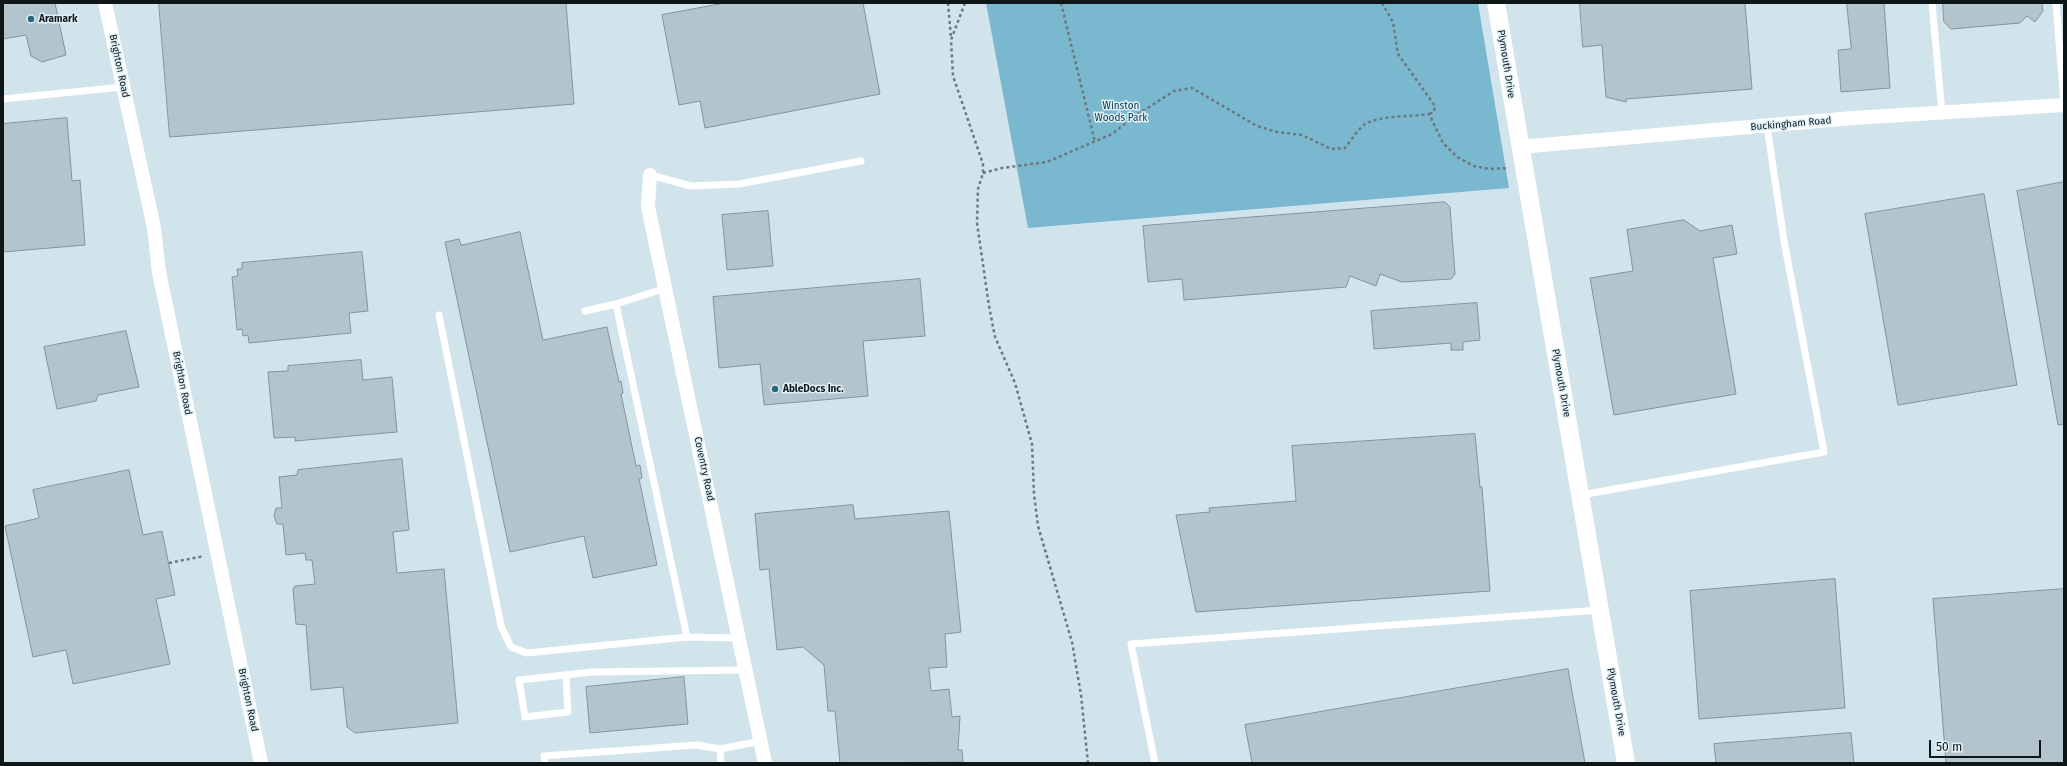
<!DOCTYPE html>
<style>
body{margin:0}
#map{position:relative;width:2067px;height:766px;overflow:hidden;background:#d1e3eb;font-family:"Fira Sans",sans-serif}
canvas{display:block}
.frame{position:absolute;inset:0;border:4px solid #0f1618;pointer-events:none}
.scale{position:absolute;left:1929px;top:740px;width:112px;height:18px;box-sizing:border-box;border:2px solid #0f1618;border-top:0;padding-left:5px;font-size:12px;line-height:14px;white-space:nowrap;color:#0f1618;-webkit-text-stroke:3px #dff1f8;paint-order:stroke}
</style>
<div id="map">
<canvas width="2067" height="766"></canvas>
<div class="frame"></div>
<div class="scale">50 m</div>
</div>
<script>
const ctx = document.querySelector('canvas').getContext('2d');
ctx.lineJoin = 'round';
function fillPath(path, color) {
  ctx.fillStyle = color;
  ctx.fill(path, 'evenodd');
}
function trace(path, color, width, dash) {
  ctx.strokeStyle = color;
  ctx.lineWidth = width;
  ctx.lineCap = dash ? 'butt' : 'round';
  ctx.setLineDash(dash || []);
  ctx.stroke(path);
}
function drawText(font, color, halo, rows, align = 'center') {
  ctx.font = font + ' "Fira Sans",sans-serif';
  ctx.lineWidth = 3;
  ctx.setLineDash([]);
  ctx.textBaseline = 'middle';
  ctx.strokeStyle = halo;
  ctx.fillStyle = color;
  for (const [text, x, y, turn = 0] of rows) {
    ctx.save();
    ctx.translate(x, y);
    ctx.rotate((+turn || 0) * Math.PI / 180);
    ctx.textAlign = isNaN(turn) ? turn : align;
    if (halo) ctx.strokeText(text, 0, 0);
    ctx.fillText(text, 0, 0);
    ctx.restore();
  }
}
const green = new Path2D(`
 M 986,3 L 1478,3 L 1509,188 L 1028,228 Z`);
const building = new Path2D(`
 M 3,3 L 55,3 L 66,55 L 42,62 L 31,56 L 26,35 L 3,39 Z
 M 159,3 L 566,3 L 574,104 L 170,137 Z
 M 725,3 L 863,3 L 880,94 L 705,128 L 700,101 L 679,105 L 662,15 Z
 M 1580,3 L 1745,3 L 1752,89 L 1626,99 L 1626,102 L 1606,97 L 1602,45 L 1583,47 Z
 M 1847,3 L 1884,3 L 1890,88 L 1841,92 L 1838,50 L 1851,49 Z
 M 1943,3 L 2042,3 L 2043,11 L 2035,22 L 2027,16 L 2020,23 L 1951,29 L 1944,22 Z
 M 67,118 L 72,181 L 80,180 L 85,245 L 3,252 L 3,124 Z
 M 2064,182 L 2064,424 L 2058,425 L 2017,191 Z
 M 1984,194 L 2017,385 L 1898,405 L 1865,214 Z
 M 1445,202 L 1450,207 L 1455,274 L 1451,279 L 1402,282 L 1380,274 L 1376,286 L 1350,276 L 1346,287 L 1184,300 L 1182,279 L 1148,282 L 1143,226 Z
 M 768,211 L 773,266 L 727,270 L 722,215 Z
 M 1684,220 L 1700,231 L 1732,225 L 1737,254 L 1713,258 L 1736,394 L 1614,415 L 1590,278 L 1633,271 L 1627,230 Z
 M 520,232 L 543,340 L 607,327 L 619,382 L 621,381 L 623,393 L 621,394 L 636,466 L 640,465 L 642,478 L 639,479 L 657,565 L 593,578 L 584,536 L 510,552 L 445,242 L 459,239 L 461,245 Z
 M 362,252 L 368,311 L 349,313 L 351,333 L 249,343 L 248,335 L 243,336 L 242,329 L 237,330 L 232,277 L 238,276 L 237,269 L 242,269 L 242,263 Z
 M 920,279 L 925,336 L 863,341 L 868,396 L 764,405 L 760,364 L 719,368 L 713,297 Z
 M 1477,303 L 1480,340 L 1463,342 L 1463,350 L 1451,350 L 1451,343 L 1374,349 L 1371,311 Z
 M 126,331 L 139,387 L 98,395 L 96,401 L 57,409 L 44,347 Z
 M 361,360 L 363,380 L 392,377 L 397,432 L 295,441 L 295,437 L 274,438 L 268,372 L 288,371 L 288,366 Z
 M 1475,434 L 1480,487 L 1482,487 L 1490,591 L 1196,612 L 1176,515 L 1210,512 L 1209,508 L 1296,501 L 1292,446 Z
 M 402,459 L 409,530 L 393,532 L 397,573 L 444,569 L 458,723 L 355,733 L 347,727 L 343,687 L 311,690 L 306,625 L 296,624 L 293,589 L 295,586 L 315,584 L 312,560 L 306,560 L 305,553 L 286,555 L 283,524 L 277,524 L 274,516 L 276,508 L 282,508 L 279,477 L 297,475 L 298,470 Z
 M 129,470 L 143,535 L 162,531 L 175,595 L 156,599 L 170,664 L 73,684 L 66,650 L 33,657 L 5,526 L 39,518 L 33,490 Z
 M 853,505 L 855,519 L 949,511 L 961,632 L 945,634 L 947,667 L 929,668 L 931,691 L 949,689 L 952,717 L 960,716 L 958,750 L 962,750 L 963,762 L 840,763 L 835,711 L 828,711 L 824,665 L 803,647 L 777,650 L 769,569 L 760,570 L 755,514 Z
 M 1835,579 L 1845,708 L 1699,719 L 1690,591 Z
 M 2064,589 L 2064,763 L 1946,763 L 1933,599 Z
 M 1568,669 L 1585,763 L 1252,763 L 1245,725 Z
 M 684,677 L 688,724 L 590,733 L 586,687 Z
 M 1851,733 L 1854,763 L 1716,763 L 1714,744 Z`);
const path = new Path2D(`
 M 948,3 L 951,38
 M 965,3 L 951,40 L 953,76 L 983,164 L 983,173 L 978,189 L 977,223 L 989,306 L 995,337 L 1015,383 L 1032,444 L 1034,494 L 1038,526 L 1072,642 L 1081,695 L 1088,763
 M 1061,3 L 1095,142
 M 1382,3 L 1393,22 L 1398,54 L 1435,106 L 1434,112 L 1429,114
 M 983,173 L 1002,168 L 1047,162 L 1112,134 L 1135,116 L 1174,91 L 1192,88 L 1257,126 L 1277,132 L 1302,135 L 1331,149 L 1345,148 C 1351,141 1358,129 1365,124 C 1381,115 1411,117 1429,114 L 1443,143 L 1457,157 L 1474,166 L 1489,169 L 1509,168
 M 169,563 L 204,556`);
const service = new Path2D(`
 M 1932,3 L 1942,113
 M 2056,3 L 2064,105
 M 3,99 L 123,87
 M 650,175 L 691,186 L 739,184 L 861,161
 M 585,311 L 616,304 L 666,288
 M 439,315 L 501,626 L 511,647 L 527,653 L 687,637 L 616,304
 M 1581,495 L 1824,452 L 1784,241 L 1767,126
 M 687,637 L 739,638
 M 566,675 L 568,712 L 525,717 L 519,680 L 592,672 L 746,670
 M 720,749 L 721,763
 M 545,763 L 544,756 L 697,745 L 720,749 L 761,741
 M 1155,763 L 1131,644 L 1600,610`);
const minor = new Path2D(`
 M 105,3 L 154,228 L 159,272 L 261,763
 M 1519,147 L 1853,118 L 2064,105
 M 650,175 L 648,207 L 765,763`);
const tertiary = new Path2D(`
 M 1496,3 L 1626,763`);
const markers = [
 [31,19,4,"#26657b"],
 [775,389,4,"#26657b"]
];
const poiNames = [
 ["Aramark",39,19],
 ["AbleDocs Inc.",783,389]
];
const streetNames = [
 ["Plymouth Drive",1506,64,81],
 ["Brighton Road",119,66,78],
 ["Buckingham Road",1791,124,-5],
 ["Brighton Road",182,383,79],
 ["Plymouth Drive",1561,383,80],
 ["Coventry Road",704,469,78],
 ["Brighton Road",248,700,78],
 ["Plymouth Drive",1616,702,80]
];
const parkNames = [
 ["Winston",1121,106],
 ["Woods Park",1121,118]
];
fillPath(green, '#7ab8d0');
fillPath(building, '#b3c4cc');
trace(building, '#83949a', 1);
trace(path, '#6c787d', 2.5, [3, 3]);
trace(service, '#fff', 7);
trace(minor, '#fff', 14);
trace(tertiary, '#fff', 18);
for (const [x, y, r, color] of markers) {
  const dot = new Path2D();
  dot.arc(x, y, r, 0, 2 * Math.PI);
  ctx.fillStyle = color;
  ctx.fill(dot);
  trace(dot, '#dff1f8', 1.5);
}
drawText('bold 10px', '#0f1618', '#dff1f8', poiNames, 'left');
drawText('10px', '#0f1618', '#dff1f8', streetNames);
drawText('10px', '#03303e', '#dff1f8', parkNames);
</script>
